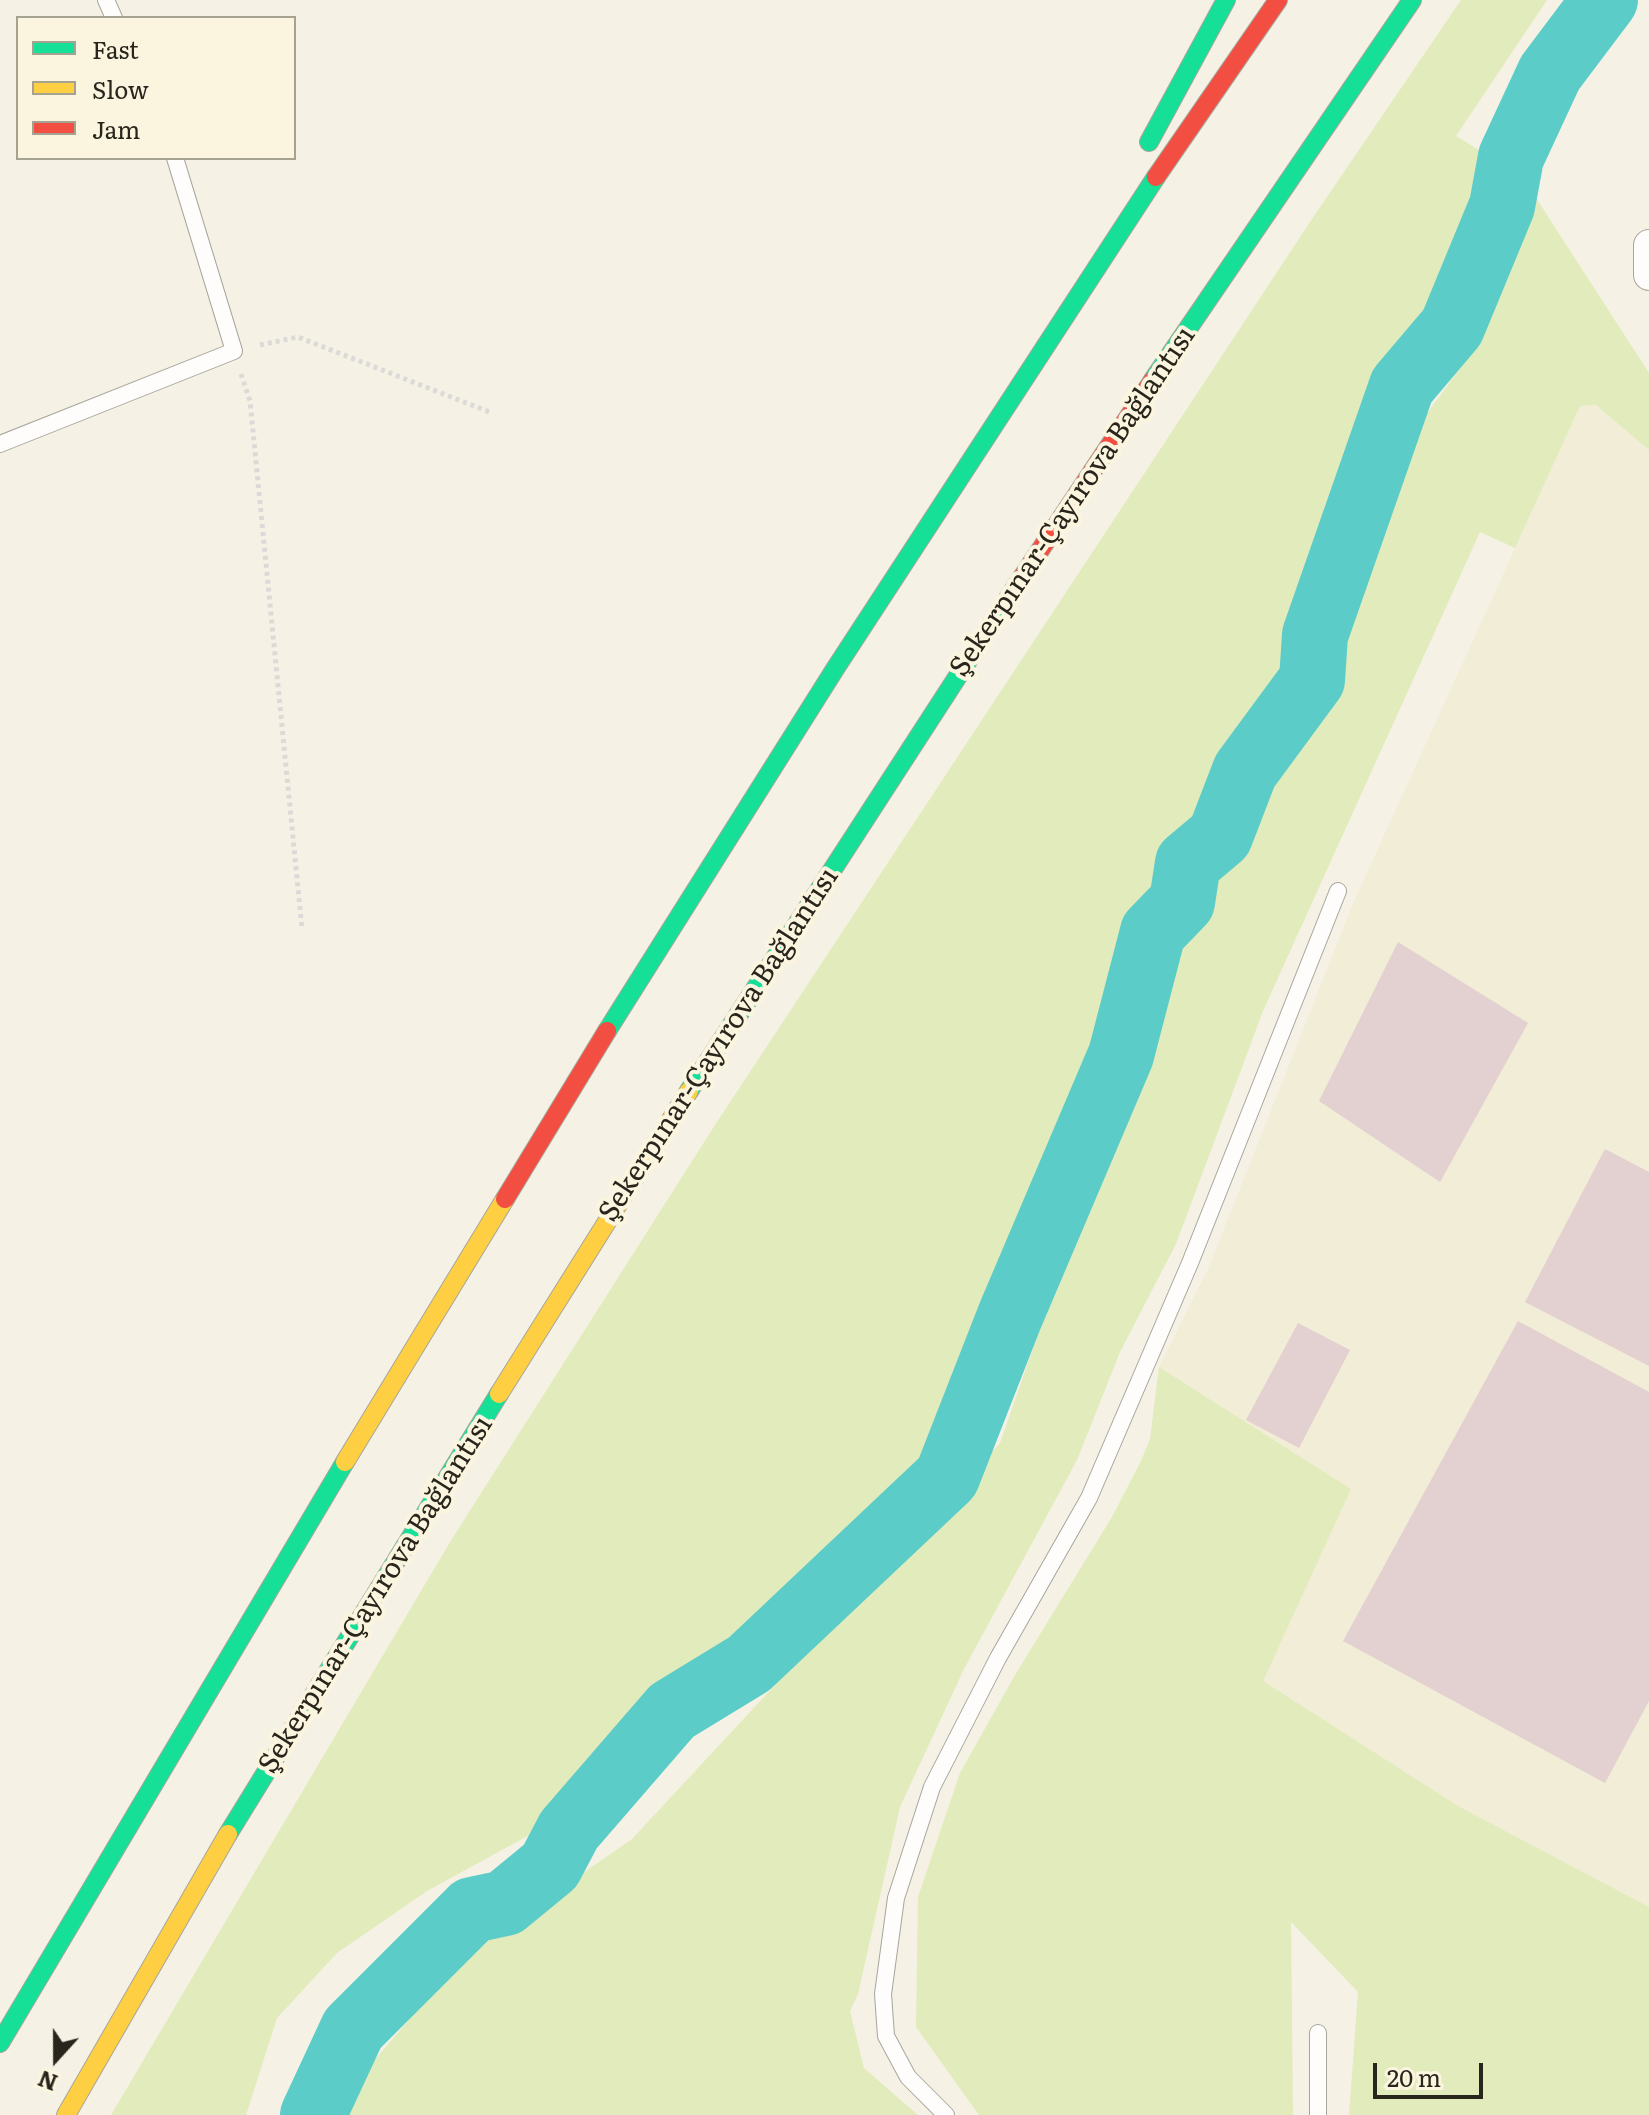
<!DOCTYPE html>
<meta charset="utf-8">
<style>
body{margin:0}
#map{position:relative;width:1649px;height:2115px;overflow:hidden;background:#f5f2e5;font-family:Literata,serif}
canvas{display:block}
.legend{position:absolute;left:16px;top:16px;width:280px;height:144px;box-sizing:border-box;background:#fbf5df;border:2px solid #a6a291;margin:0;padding:10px 14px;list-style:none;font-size:24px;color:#27251c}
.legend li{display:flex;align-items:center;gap:16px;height:40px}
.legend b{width:40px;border:2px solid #a6a291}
.north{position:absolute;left:16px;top:2019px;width:80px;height:80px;-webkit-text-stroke:6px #fbf5df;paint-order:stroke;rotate:201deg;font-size:22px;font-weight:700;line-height:32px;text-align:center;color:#27251c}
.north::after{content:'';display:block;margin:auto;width:28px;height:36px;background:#27251c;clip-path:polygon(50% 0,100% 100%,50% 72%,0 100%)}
.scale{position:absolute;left:1373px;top:2063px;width:110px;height:36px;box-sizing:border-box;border:4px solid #27251c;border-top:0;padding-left:10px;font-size:24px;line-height:28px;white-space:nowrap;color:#27251c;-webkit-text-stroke:6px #fbf5df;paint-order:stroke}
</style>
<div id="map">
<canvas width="1649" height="2115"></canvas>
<ul class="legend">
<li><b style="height:10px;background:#16e098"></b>Fast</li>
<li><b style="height:10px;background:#ffcf43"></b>Slow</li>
<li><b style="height:10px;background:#f24e42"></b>Jam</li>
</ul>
<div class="north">N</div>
<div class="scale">20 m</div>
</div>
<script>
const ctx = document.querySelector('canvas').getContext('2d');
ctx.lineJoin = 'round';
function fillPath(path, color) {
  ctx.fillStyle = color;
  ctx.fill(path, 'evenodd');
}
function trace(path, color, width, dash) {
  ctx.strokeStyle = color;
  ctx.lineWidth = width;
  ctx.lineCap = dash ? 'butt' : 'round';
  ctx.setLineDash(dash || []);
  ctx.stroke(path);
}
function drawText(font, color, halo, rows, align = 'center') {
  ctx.font = font + ' Literata,serif';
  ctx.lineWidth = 8;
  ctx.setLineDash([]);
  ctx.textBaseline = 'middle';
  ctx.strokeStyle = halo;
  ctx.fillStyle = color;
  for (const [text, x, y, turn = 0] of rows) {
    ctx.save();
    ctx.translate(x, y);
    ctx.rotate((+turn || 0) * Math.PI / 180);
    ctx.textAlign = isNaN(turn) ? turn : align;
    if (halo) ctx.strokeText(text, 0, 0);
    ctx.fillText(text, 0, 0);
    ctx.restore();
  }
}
const built = new Path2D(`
 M 1596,405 L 1649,450 L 1649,1907 L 1458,1806 L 1262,1681 L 1351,1489 L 1159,1367 L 1208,1269 L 1354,901 L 1580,406 Z`);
const green = new Path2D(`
 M 1461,0 L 1547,0 L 1456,136 L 1505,166 L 1455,288 L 1430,330 L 1383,393 L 1347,479 L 1289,675 L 1237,764 L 1173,853 L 1166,890 L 1140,923 L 1083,1117 L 1026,1237 L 977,1374 L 962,1396 L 944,1457 L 907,1478 L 794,1584 L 742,1645 L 672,1694 L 586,1792 L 544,1827 L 427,1891 L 337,1953 L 277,2018 L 246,2115 L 111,2115 L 450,1542 L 715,1125 L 1312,219 Z
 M 1536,198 L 1649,373 L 1649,450 L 1596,405 L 1580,406 L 1515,548 L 1480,532 L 1263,1011 L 1176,1244 L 1120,1352 L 1077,1460 L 964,1669 L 900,1807 L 858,1994 L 850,2011 L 864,2068 L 918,2115 L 344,2115 L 351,2088 L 462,1957 L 632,1839 L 1000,1443 L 1163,974 L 1189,940 L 1206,884 L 1228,859 L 1260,799 L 1328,689 L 1337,645 L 1401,449 L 1469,356 Z
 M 1159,1367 L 1351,1489 L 1263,1681 L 1458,1806 L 1649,1907 L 1649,2115 L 1349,2115 L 1358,1992 L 1291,1922 L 1293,2115 L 979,2115 L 916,2027 L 918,1897 L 960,1773 L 1015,1675 L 1112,1517 L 1141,1461 L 1150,1439 Z`);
const river = new Path2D(`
 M 313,2115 L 353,2029 L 472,1910 L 505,1903 L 550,1866 L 569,1830 L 672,1711 L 749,1664 L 947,1477 L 1010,1316 L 1121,1055 L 1153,932 L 1182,902 L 1188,863 L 1220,836 L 1245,771 L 1312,680 L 1315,635 L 1402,386 L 1452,327 L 1502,206 L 1511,157 L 1550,73 L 1605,0`);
const building = new Path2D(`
 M 1398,942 L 1528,1023 L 1440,1182 L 1319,1101 Z
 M 1605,1149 L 1649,1172 L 1649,1366 L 1525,1302 Z
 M 1518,1321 L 1649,1392 L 1649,1701 L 1605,1783 L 1343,1641 Z
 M 1298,1323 L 1350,1350 L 1299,1448 L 1246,1420 Z`);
const path = new Path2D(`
 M 260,345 L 298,337 L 492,413
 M 241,374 L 250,401 L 302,929`);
const lane = new Path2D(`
 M 106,0 L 114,18
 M 0,444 L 234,351 L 175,158
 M 946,2115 L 908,2077 L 886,2036 L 883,1994 L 896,1898 L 932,1787 L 998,1658 L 1089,1498 L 1190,1263 L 1338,891
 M 1318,2115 L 1318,2033`);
const street = new Path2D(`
 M 1649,245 L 1649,275`);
const fast = new Path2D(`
 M 1149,142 L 1226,0
 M 1153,380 L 1412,0
 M 607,1031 L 835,669 L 1156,177
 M 689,1091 L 1015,588
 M 228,1834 L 499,1394
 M 0,2043 L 345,1462`);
const slow = new Path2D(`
 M 499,1394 L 689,1091
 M 345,1462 L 505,1199
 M 66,2115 L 228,1834`);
const jam = new Path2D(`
 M 1156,177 L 1278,0
 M 1015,588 L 1153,380
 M 505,1199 L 607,1031`);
const streetNames = [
 ["Şekerpınar-Çayırova Bağlantısı",1073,502,-56],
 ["Şekerpınar-Çayırova Bağlantısı",719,1045,-57],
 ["Şekerpınar-Çayırova Bağlantısı",376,1595,-58]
];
fillPath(built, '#f2edd6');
fillPath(green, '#e1ebbb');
trace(river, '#5cccc9', 66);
fillPath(building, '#e3d0d0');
trace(lane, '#a7a69c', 18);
trace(street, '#a7a69c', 32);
trace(fast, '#a7a69c', 20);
trace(slow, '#a7a69c', 20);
trace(jam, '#a7a69c', 20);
trace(path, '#dbdad7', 5, [4, 4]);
trace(lane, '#fefdfb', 16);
trace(street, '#fefdfb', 30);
trace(fast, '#16e098', 18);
trace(slow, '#ffcf43', 18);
trace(jam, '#f24e42', 18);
drawText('28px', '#27251c', '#fbf5df', streetNames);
</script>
